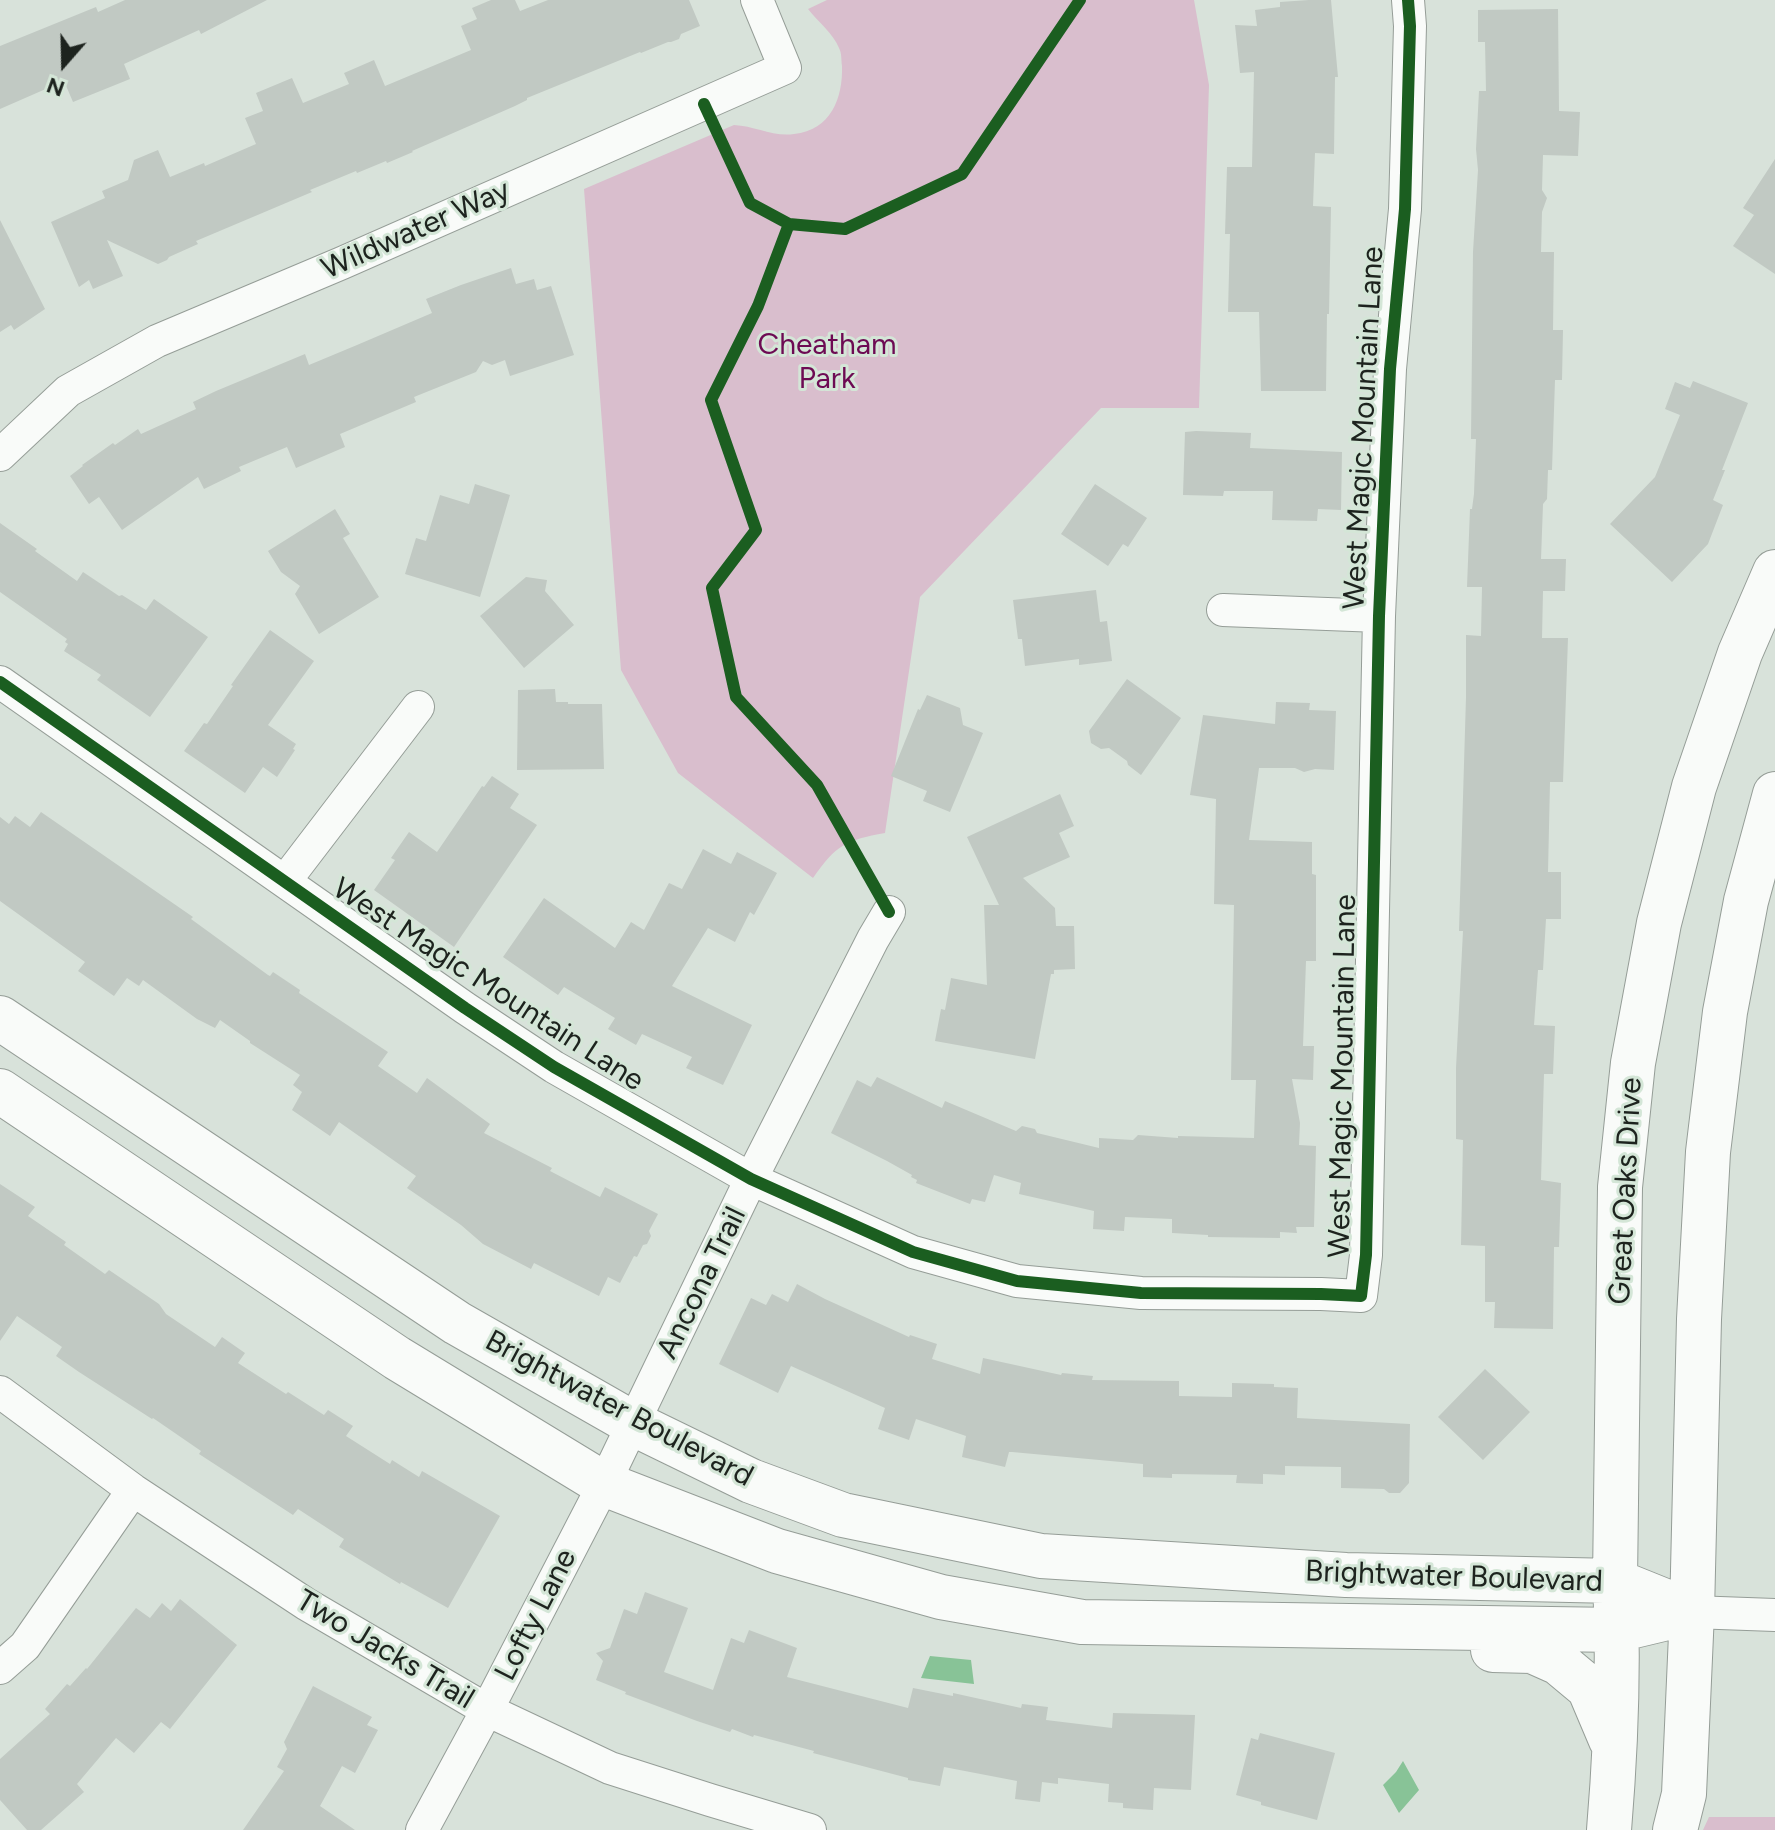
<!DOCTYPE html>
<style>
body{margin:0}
#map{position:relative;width:1775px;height:1830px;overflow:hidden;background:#d8e2da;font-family:Figtree,sans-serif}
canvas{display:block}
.north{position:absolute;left:24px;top:24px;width:80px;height:80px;-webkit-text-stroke:6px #d4e6d7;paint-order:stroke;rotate:200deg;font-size:22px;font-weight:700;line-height:32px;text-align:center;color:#1d231e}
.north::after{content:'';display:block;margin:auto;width:28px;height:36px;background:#1d231e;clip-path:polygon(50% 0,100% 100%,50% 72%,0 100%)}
</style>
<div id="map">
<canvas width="1775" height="1830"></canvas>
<div class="north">N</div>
</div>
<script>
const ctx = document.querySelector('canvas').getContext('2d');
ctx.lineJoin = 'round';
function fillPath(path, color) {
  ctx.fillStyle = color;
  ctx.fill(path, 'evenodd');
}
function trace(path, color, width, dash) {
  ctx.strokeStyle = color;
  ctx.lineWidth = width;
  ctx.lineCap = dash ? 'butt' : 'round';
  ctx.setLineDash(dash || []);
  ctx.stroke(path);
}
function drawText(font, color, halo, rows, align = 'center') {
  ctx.font = font + ' Figtree,sans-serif';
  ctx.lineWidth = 6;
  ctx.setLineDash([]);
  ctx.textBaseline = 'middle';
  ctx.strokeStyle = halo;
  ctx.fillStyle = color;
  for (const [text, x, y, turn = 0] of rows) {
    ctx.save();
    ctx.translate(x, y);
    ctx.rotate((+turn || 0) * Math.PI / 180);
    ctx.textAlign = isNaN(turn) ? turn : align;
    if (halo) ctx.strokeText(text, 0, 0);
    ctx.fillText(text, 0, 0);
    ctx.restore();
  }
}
const green = new Path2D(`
 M 827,0 L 1194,0 L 1209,85 L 1199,408 L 1101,408 L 920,597 L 885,833 C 846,840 836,845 813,878 L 678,773 L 621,670 L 584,189 L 734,125 C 755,126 773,137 794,134 C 831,130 843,98 842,66 C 841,59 842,54 839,48 C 833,33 818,22 808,9 Z
 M 1709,1817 L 1775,1817 L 1775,1830 L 1703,1830 Z`);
const water = new Path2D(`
 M 930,1656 L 971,1660 L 974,1684 L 921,1678 Z
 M 1403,1761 L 1419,1790 L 1399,1813 L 1383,1785 L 1396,1772 Z`);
const building = new Path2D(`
 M 125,0 L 267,0 L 201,34 L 199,30 L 124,64 L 130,79 L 73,102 L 64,81 L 0,109 L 0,46 L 96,7 L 98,12 Z
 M 491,0 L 515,0 L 520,11 L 548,0 L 689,0 L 700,26 L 681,34 L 679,39 L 671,42 L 668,42 L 641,53 L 640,52 L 527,98 L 527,100 L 515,106 L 412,151 L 413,152 L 387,163 L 386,161 L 357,173 L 356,171 L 310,190 L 312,192 L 196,241 L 198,244 L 169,257 L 167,260 L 158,264 L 107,240 L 123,276 L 93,289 L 89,280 L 79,287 L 51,222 L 105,198 L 102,191 L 128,180 L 134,160 L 158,150 L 170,177 L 204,163 L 205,166 L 256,144 L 245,118 L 263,111 L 256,93 L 292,78 L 303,103 L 349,84 L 344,73 L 374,60 L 385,86 L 471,50 L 461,26 L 477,19 L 472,8 Z
 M 1309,0 L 1331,0 L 1338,77 L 1335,77 L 1334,154 L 1315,153 L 1313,206 L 1331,207 L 1329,314 L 1327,314 L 1326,391 L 1261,391 L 1259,312 L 1228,312 L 1230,234 L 1225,234 L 1227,167 L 1252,167 L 1254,72 L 1240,73 L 1235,25 L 1257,26 L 1255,10 L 1280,7 L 1280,2 Z
 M 1558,9 L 1559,111 L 1580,112 L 1578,156 L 1543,155 L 1542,190 L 1547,198 L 1542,212 L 1541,252 L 1554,252 L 1553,330 L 1563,330 L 1562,380 L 1555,380 L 1552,470 L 1548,470 L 1547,499 L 1543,504 L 1541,559 L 1566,559 L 1565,591 L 1543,591 L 1542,638 L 1568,638 L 1563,782 L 1550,782 L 1548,872 L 1561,872 L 1561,919 L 1546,919 L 1543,970 L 1538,970 L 1534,1025 L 1555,1026 L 1553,1074 L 1544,1074 L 1541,1180 L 1561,1183 L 1559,1247 L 1554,1247 L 1553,1329 L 1494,1328 L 1495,1302 L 1485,1302 L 1485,1246 L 1461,1245 L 1463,1140 L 1456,1139 L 1456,1068 L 1463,931 L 1459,931 L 1466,697 L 1466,635 L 1481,636 L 1482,587 L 1467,587 L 1470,509 L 1472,509 L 1474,494 L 1476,439 L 1471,439 L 1473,252 L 1478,170 L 1476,149 L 1479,91 L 1486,91 L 1485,42 L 1478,42 L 1478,10 Z
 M 1775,159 L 1775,274 L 1733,246 L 1754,215 L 1743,208 Z
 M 0,220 L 45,309 L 14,330 L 11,325 L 0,332 Z
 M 511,268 L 516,284 L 534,279 L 537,290 L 551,286 L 574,355 L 510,376 L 505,360 L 492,365 L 483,361 L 476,372 L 414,397 L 416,402 L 340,434 L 345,447 L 296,468 L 287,447 L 239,467 L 241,471 L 204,489 L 198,477 L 122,530 L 99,497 L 89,504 L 70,476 L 83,466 L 82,465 L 113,443 L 115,445 L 138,429 L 141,434 L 196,409 L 193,402 L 216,391 L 305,354 L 309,365 L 357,345 L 432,313 L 426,299 L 461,285 Z
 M 1693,381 L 1748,403 L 1722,470 L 1725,470 L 1713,500 L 1723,505 L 1708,544 L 1672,582 L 1610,524 L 1655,477 L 1680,415 L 1665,409 L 1675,382 L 1690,388 Z
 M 1196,431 L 1251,433 L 1250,448 L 1342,452 L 1341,510 L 1318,509 L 1317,521 L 1272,520 L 1273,491 L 1224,491 L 1223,496 L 1183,495 L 1185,432 Z
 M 475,484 L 510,495 L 480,597 L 405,574 L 416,538 L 426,541 L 440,495 L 469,504 Z
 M 1095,484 L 1147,518 L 1128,547 L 1123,544 L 1108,566 L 1061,534 Z
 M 335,509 L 350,534 L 343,538 L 379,597 L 319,634 L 295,594 L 300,586 L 281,572 L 268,551 Z
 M 0,523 L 37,549 L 35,551 L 77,581 L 83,572 L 119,596 L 122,595 L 146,610 L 154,599 L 208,637 L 150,717 L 97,680 L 101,675 L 64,651 L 68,644 L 65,642 L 67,639 L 0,592 Z
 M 526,577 L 547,580 L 545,591 L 574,625 L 524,668 L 480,616 Z
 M 1096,590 L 1100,622 L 1107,621 L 1112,661 L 1079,665 L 1079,659 L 1025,666 L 1022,639 L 1018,639 L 1013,600 Z
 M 270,630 L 314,661 L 268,725 L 296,744 L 293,749 L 295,750 L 277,777 L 263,767 L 245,793 L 184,751 L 204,723 L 207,724 L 233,686 L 231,685 Z
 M 1127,679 L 1181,718 L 1141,775 L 1128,765 L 1127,761 L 1109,748 L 1101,749 L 1091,743 L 1089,731 Z
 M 555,689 L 556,702 L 568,702 L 568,704 L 602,704 L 604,769 L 517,770 L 518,690 Z
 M 927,695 L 960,708 L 963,725 L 983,733 L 950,812 L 923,801 L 927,791 L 891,776 L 918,709 L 920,710 Z
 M 1276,702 L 1310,703 L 1309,710 L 1336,711 L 1334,770 L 1315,769 L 1304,772 L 1295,768 L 1259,768 L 1249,840 L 1312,842 L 1312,874 L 1316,875 L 1316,961 L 1306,961 L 1303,1046 L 1314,1046 L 1313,1080 L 1292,1079 L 1300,1123 L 1299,1145 L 1316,1146 L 1314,1227 L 1296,1227 L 1297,1233 L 1280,1232 L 1280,1238 L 1208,1237 L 1208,1235 L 1172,1233 L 1172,1219 L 1125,1217 L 1124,1231 L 1093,1229 L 1094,1211 L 1019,1194 L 1021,1183 L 994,1175 L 985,1202 L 972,1199 L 970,1204 L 916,1183 L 917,1180 L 911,1177 L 912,1175 L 887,1161 L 831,1133 L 857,1080 L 871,1087 L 877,1077 L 942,1108 L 945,1101 L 1016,1131 L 1022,1126 L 1035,1129 L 1037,1133 L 1099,1148 L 1099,1138 L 1133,1140 L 1138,1135 L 1178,1138 L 1178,1136 L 1254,1138 L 1256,1080 L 1231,1080 L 1234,905 L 1214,904 L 1216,799 L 1190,795 L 1203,715 L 1275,724 Z
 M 492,776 L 519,794 L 510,808 L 537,825 L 454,947 L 374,890 L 395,860 L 391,858 L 409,832 L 437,852 L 482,786 L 484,787 Z
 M 1060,794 L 1074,826 L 1059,833 L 1070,857 L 1023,878 L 1055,908 L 1056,926 L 1074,926 L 1075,969 L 1054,970 L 1054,974 L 1051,974 L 1035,1059 L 935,1041 L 941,1009 L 945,1010 L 951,978 L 987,985 L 984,905 L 999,905 L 967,837 Z
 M 41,812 L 193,917 L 191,919 L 268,975 L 270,976 L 273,972 L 300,990 L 299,993 L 388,1052 L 378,1066 L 417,1093 L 427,1078 L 490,1124 L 484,1133 L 552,1168 L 550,1171 L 600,1197 L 605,1187 L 658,1214 L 649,1231 L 651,1236 L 647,1244 L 643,1245 L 637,1257 L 634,1256 L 620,1283 L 608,1277 L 599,1296 L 534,1263 L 531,1269 L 483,1244 L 461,1225 L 407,1188 L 416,1176 L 339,1122 L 330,1136 L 292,1110 L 302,1092 L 293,1085 L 300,1075 L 250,1043 L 250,1041 L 220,1020 L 215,1028 L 197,1019 L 143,980 L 139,986 L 127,978 L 114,996 L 78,971 L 85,962 L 0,901 L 0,817 L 9,824 L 15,816 L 30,827 Z
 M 703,849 L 731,864 L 737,852 L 777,873 L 754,915 L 750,912 L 735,942 L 708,928 L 672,986 L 752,1025 L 723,1085 L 686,1068 L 692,1057 L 642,1034 L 636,1045 L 608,1029 L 615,1018 L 564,987 L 558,995 L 503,957 L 544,898 L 615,948 L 631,922 L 644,930 L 669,883 L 682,889 Z
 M 0,1184 L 35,1207 L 28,1216 L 66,1242 L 64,1245 L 105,1274 L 109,1270 L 159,1304 L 166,1314 L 215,1347 L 222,1337 L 245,1353 L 238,1363 L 286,1394 L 288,1392 L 324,1415 L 328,1410 L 353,1426 L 346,1436 L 390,1464 L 392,1460 L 419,1477 L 422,1471 L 500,1516 L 448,1608 L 401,1582 L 400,1584 L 339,1547 L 344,1539 L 298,1509 L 293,1515 L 199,1454 L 201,1451 L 153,1418 L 152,1419 L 79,1372 L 56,1356 L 62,1347 L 17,1316 L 0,1341 Z
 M 797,1284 L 825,1299 L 909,1337 L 910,1335 L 937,1344 L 932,1359 L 980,1374 L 983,1358 L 1061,1375 L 1062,1373 L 1093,1376 L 1092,1380 L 1179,1381 L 1179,1396 L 1232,1397 L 1232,1383 L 1274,1384 L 1274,1387 L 1298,1388 L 1297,1418 L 1410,1424 L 1409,1483 L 1400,1493 L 1389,1493 L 1384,1489 L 1341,1488 L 1341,1467 L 1285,1466 L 1285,1475 L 1263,1474 L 1263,1484 L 1236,1483 L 1237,1475 L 1172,1474 L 1172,1478 L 1143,1477 L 1143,1464 L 1012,1452 L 1009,1452 L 1005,1467 L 962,1457 L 966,1436 L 916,1419 L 909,1440 L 878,1429 L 885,1408 L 791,1366 L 778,1393 L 719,1364 L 751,1298 L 766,1305 L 772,1294 L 788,1302 Z
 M 1485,1369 L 1530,1412 L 1483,1460 L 1438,1417 Z
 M 645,1592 L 688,1608 L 664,1672 L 713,1690 L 731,1638 L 744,1643 L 749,1630 L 797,1648 L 787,1677 L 908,1708 L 913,1688 L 953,1696 L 953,1693 L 1021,1708 L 1022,1704 L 1048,1707 L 1046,1720 L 1112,1728 L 1113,1713 L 1195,1715 L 1191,1790 L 1154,1788 L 1153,1810 L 1123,1808 L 1123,1803 L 1108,1802 L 1109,1784 L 1058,1778 L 1058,1784 L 1042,1782 L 1040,1802 L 1015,1799 L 1017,1781 L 944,1767 L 940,1786 L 908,1780 L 908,1778 L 813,1753 L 814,1751 L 754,1735 L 753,1737 L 732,1729 L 730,1732 L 697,1721 L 625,1694 L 626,1692 L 596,1680 L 603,1661 L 596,1653 L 610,1648 L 624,1609 L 637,1614 Z
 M 180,1599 L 237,1645 L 170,1729 L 161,1722 L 134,1753 L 116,1738 L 77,1784 L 84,1792 L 41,1830 L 27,1830 L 0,1800 L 0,1759 L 50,1714 L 45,1709 L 67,1684 L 70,1686 L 86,1668 L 87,1669 L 136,1608 L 150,1618 L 162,1603 L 171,1611 Z
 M 313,1686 L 372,1717 L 367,1725 L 378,1730 L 355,1773 L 342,1766 L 320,1806 L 355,1830 L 243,1830 L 284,1771 L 277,1767 L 287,1749 L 284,1742 Z
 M 1260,1733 L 1335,1753 L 1317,1820 L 1261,1805 L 1261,1802 L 1236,1795 L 1251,1738 L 1258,1740 Z`);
const street = new Path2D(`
 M 0,455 L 68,391 L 157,341 L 342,263 L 785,68 L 757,0
 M 1223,610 L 1379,616
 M 0,682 L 465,1008 L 554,1067 L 751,1179 L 913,1252 L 1017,1281 L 1141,1293 L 1321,1294 L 1361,1296 L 1366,1255 L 1379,616 L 1390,369 L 1405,209 L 1410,26 L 1408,0
 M 285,881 L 418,707
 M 0,1392 L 133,1490 L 306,1604 L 487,1710 L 610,1768 L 710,1800 L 810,1830
 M 1692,1612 L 1775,1615
 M 0,1668 L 25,1646 L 133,1490
 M 422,1830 L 487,1710 L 604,1484 L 751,1179 L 873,939 L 889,912`);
const secondary = new Path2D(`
 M 0,1018 L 457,1323 L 634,1424 L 751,1481 L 843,1515 L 1041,1556 L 1346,1575 L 1615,1581 L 1692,1612
 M 0,1091 L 397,1358 L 604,1484 L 777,1551 L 941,1597 L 1082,1622 L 1617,1630 L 1692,1612
 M 1493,1650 L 1532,1651 L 1559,1663 L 1589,1688 L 1611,1740
 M 1609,1830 C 1616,1747 1619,1664 1615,1581 L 1620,1187 L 1633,1063 L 1659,923 L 1694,787 L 1740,653 L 1775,572
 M 1675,1830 L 1684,1794 L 1692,1612 L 1699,1319 L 1708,1152 L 1725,1012 L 1746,901 L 1775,794`);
const cycleway = new Path2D(`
 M 704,104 L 750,203 L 789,224 L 845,229 L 962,174 L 1080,0
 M 789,224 L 758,306 L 711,400 L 756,530 L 712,588 L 736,697 L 817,785 L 889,912
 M 0,682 L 465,1008 L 554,1067 L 751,1179 L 913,1252 L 1017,1281 L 1141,1293 L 1321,1294 L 1361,1296 L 1366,1255 L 1379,616 L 1390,369 L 1405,209 L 1410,26 L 1408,0`);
const streetNames = [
 ["Wildwater Way",416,230,-24],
 ["West Magic Mountain Lane",1364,428,-87],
 ["West Magic Mountain Lane",488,985,33],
 ["West Magic Mountain Lane",1343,1076,-89],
 ["Great Oaks Drive",1626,1191,-87],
 ["Ancona Trail",702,1283,-64],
 ["Brightwater Boulevard",619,1409,28],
 ["Brightwater Boulevard",1454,1577,2],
 ["Lofty Lane",536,1615,-63],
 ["Two Jacks Trail",385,1650,31]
];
const parkNames = [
 ["Cheatham",827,345],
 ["Park",827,379]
];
fillPath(green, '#d9becd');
fillPath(water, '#88c397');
fillPath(building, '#c1c9c3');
trace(street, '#959d97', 34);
trace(secondary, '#959d97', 46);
trace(street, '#f9fbf9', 32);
trace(secondary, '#f9fbf9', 44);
trace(cycleway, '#1b5e20', 12);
drawText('30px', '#1d231e', '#d4e6d7', streetNames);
drawText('30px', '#6d0a53', '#d4e6d7', parkNames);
</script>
